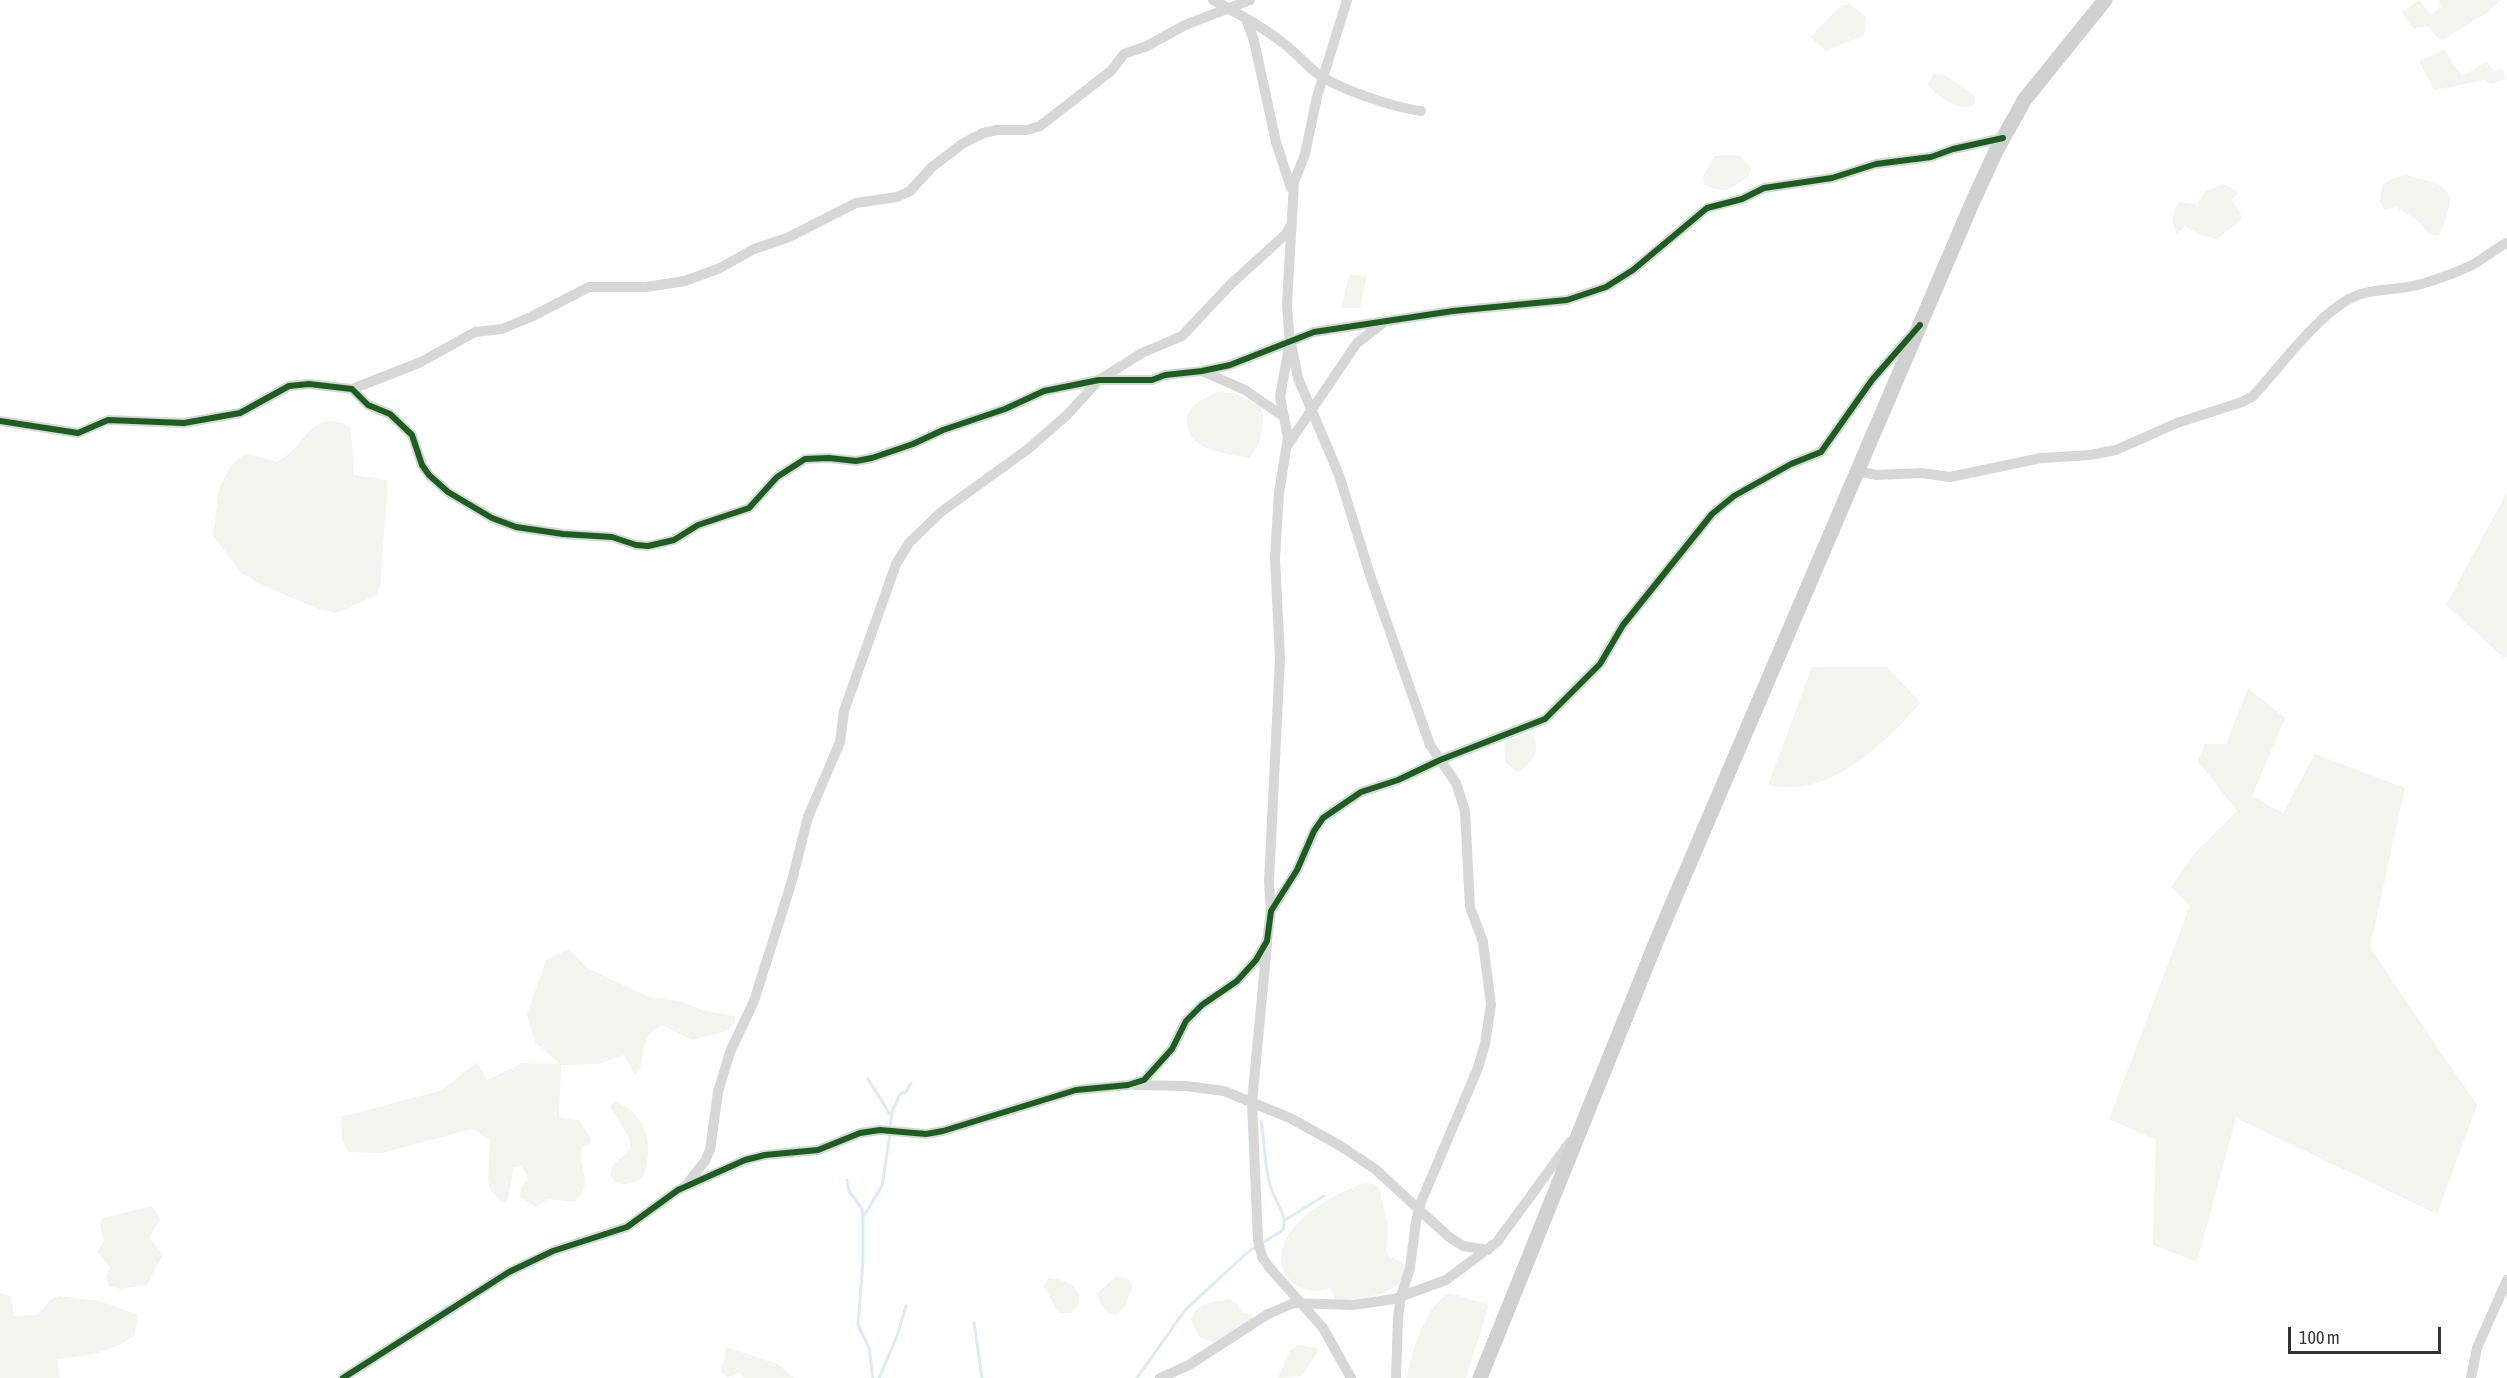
<!DOCTYPE html>
<style>
body{margin:0}
#map{position:relative;width:2507px;height:1378px;overflow:hidden;background:#fff;font-family:"Asap Condensed",sans-serif}
canvas{display:block}
.scale{position:absolute;left:2288px;top:1327px;width:153px;height:27px;box-sizing:border-box;border:3px solid #333;border-top:0;padding-left:8px;font-size:18px;line-height:21px;white-space:nowrap;color:#333;-webkit-text-stroke:4px #fff;paint-order:stroke}
</style>
<div id="map">
<canvas width="2507" height="1378"></canvas>
<div class="scale">100 m</div>
</div>
<script>
const ctx = document.querySelector('canvas').getContext('2d');
ctx.lineJoin = 'round';
function fillPath(path, color) {
  ctx.fillStyle = color;
  ctx.fill(path, 'evenodd');
}
function trace(path, color, width, dash) {
  ctx.strokeStyle = color;
  ctx.lineWidth = width;
  ctx.lineCap = dash ? 'butt' : 'round';
  ctx.setLineDash(dash || []);
  ctx.stroke(path);
}
const green = new Path2D(`
 M 2419,0 L 2431,15 L 2441,7 L 2439,0 L 2501,0 L 2488,12 L 2441,41 L 2427,26 L 2413,29 L 2402,12 Z
 M 1849,4 L 1866,16 L 1864,35 L 1826,51 L 1810,37 L 1841,6 Z
 M 2445,50 L 2462,76 L 2487,62 L 2494,71 L 2503,69 L 2506,79 L 2490,84 L 2485,80 L 2434,90 L 2419,61 Z
 M 1934,73 L 1945,75 L 1974,95 L 1975,102 L 1971,107 C 1955,109 1937,97 1928,84 Z
 M 1732,155 L 1741,157 L 1751,168 L 1748,177 C 1728,190 1727,195 1704,184 L 1703,177 L 1714,156 Z
 M 2405,175 C 2451,186 2460,189 2439,235 L 2430,235 L 2418,221 L 2396,207 L 2384,210 L 2380,200 L 2382,185 L 2391,179 Z
 M 2223,184 L 2236,190 L 2238,194 L 2231,200 L 2239,210 L 2242,219 L 2217,239 L 2200,235 L 2185,226 L 2177,234 C 2171,223 2171,212 2180,202 L 2197,204 L 2206,191 Z
 M 1349,275 L 1367,275 L 1360,308 L 1341,308 Z
 M 1217,392 L 1234,393 L 1262,407 C 1265,424 1261,446 1249,458 C 1228,454 1188,451 1187,423 C 1186,418 1187,414 1190,410 C 1195,402 1209,396 1217,392 Z
 M 327,421 L 343,423 L 351,429 L 354,475 L 388,480 L 380,587 L 376,595 L 337,613 L 319,609 L 264,586 L 241,573 L 213,535 L 219,488 L 231,466 L 242,456 L 250,454 L 276,462 C 299,452 305,426 327,421 Z
 M 2507,492 L 2507,656 L 2504,658 L 2446,605 Z
 M 1812,667 L 1887,667 L 1921,703 C 1882,745 1830,799 1768,785 Z
 M 2248,688 L 2285,718 L 2252,796 L 2283,813 L 2315,754 L 2405,788 L 2370,948 L 2477,1105 L 2437,1214 L 2236,1118 L 2197,1262 L 2153,1245 L 2156,1140 L 2109,1119 L 2190,906 L 2171,887 L 2195,853 L 2237,811 L 2198,761 L 2205,744 L 2226,744 Z
 M 1531,732 C 1543,750 1533,762 1518,773 L 1505,762 L 1504,742 Z
 M 569,949 L 587,968 L 649,997 L 683,1002 L 704,1011 L 735,1016 L 735,1022 L 727,1031 L 692,1040 L 662,1025 C 636,1037 650,1059 635,1075 L 624,1055 L 598,1064 L 561,1065 L 559,1117 L 579,1120 L 591,1139 L 590,1145 L 582,1147 C 576,1169 597,1182 574,1202 L 548,1199 L 536,1207 L 520,1197 L 521,1188 L 527,1180 L 527,1175 L 521,1166 L 514,1167 L 507,1203 L 502,1203 L 490,1190 L 488,1180 L 490,1140 L 472,1129 L 382,1153 L 348,1152 L 342,1140 L 341,1117 L 442,1090 L 477,1062 L 487,1080 L 523,1063 L 560,1064 L 535,1042 L 527,1014 L 546,960 Z
 M 615,1101 C 649,1116 654,1145 643,1178 C 631,1184 618,1189 610,1175 L 612,1166 L 630,1150 L 630,1139 L 610,1107 Z
 M 1364,1183 L 1373,1184 L 1379,1188 L 1388,1226 L 1386,1251 L 1389,1256 L 1405,1264 C 1405,1268 1405,1273 1403,1278 C 1392,1296 1355,1301 1336,1300 L 1330,1288 C 1298,1300 1269,1271 1286,1239 C 1301,1211 1336,1194 1364,1183 Z
 M 152,1206 L 160,1219 L 149,1238 L 163,1254 L 147,1285 L 120,1289 L 109,1286 L 106,1277 L 111,1268 L 97,1252 L 104,1241 L 100,1225 L 103,1218 Z
 M 1116,1276 L 1129,1279 L 1133,1285 L 1125,1306 L 1117,1315 C 1104,1313 1101,1305 1097,1294 Z
 M 1048,1278 C 1062,1279 1072,1282 1080,1295 L 1078,1305 L 1071,1313 L 1061,1313 L 1057,1310 L 1044,1286 Z
 M 0,1293 L 12,1297 L 13,1316 L 38,1315 L 50,1300 L 59,1296 L 101,1301 L 138,1315 L 134,1336 C 110,1352 86,1357 57,1359 L 60,1378 L 0,1378 Z
 M 1450,1293 L 1489,1305 L 1466,1378 L 1406,1378 C 1413,1351 1424,1306 1450,1293 Z
 M 1230,1299 L 1237,1304 L 1242,1313 L 1252,1314 L 1253,1319 L 1215,1343 L 1199,1337 L 1191,1320 C 1198,1301 1212,1303 1230,1299 Z
 M 1299,1345 L 1317,1348 L 1317,1353 L 1302,1376 L 1278,1378 L 1290,1350 Z
 M 726,1347 L 777,1364 L 795,1378 L 744,1378 L 739,1372 L 727,1378 L 721,1372 Z`);
const stream = new Path2D(`
 M 868,1079 L 891,1116
 M 890,1128 L 892,1112 L 900,1094 L 906,1092 L 911,1083
 M 847,1180 L 849,1191 L 862,1209 L 863,1217 L 863,1262 L 858,1325 L 869,1348 L 873,1378
 M 863,1217 L 882,1186 L 890,1134
 M 1285,1220 L 1324,1196
 M 974,1323 L 982,1378
 M 879,1378 L 897,1336 L 906,1306
 M 1137,1378 L 1185,1310 L 1249,1251 L 1283,1230 C 1287,1215 1278,1205 1272,1191 C 1264,1171 1265,1143 1261,1121`);
const street = new Path2D(`
 M 1213,0 C 1234,11 1264,28 1283,43 C 1297,53 1307,67 1321,76 C 1342,90 1396,108 1421,111
 M 1347,0 L 1317,97 L 1305,154 L 1294,182 L 1287,305 L 1289,333 L 1298,378 L 1339,475 L 1370,575 L 1430,745 L 1456,783 L 1465,811 L 1470,907 L 1483,942 L 1491,1005 L 1485,1044 L 1478,1068 L 1421,1202 L 1416,1222 L 1410,1268 L 1401,1296 L 1398,1318 L 1396,1378
 M 1247,21 L 1254,41 L 1276,142 L 1291,188
 M 1202,371 L 1245,390 L 1284,417
 M 352,389 L 421,362 L 475,332 L 502,329 L 531,317 L 589,287 L 646,287 L 685,281 L 720,268 L 754,249 L 787,238 L 856,203 L 897,197 L 910,191 L 932,167 L 962,144 L 983,133 L 997,130 L 1027,130 L 1040,126 L 1111,71 L 1124,54 L 1147,46 L 1185,25 L 1250,0
 M 0,421 L 78,433 L 108,420 L 184,423 L 240,413 L 289,386 L 309,384 L 352,389 L 368,405 L 390,414 L 412,435 L 422,465 L 429,475 L 448,492 L 492,518 L 516,527 L 563,534 L 612,537 L 636,545 L 648,546 L 674,540 L 698,525 L 749,508 L 777,477 L 805,459 L 829,458 L 856,461 L 872,458 L 913,444 L 943,430 L 1005,409 L 1044,391 L 1099,380 L 1152,380 L 1165,375 L 1202,371 L 1230,365 L 1314,332 L 1453,311 L 1567,300 L 1606,287 L 1633,270 L 1707,208 L 1742,199 L 1764,188 L 1832,178 L 1876,164 L 1931,157 L 1953,149 L 2003,138
 M 1287,446 L 1357,343 L 1382,324
 M 1858,471 L 1876,475 L 1922,473 L 1950,477 L 2041,458 L 2090,455 L 2116,450 L 2177,423 L 2242,402 L 2253,396 C 2280,367 2316,317 2349,299 C 2371,287 2398,291 2421,284 C 2438,279 2456,273 2472,265 C 2484,259 2494,249 2507,243
 M 1271,911 L 1269,882 L 1280,658 L 1275,558 L 1279,493 L 1288,437 L 1280,397 L 1289,347
 M 1267,944 L 1252,1102 L 1258,1240 L 1262,1257 L 1269,1267 L 1323,1328 L 1351,1378
 M 1135,1085 L 1186,1086 L 1224,1091 L 1290,1118 L 1339,1145 L 1375,1169 L 1449,1237 L 1463,1246 L 1488,1250
 M 687,1184 L 705,1161 L 710,1150 L 718,1092 L 730,1052 L 754,1001 L 791,884 L 808,817 L 840,742 L 844,711 L 896,564 L 909,543 L 941,512 L 1028,449 L 1067,415 L 1099,380 L 1142,353 L 1182,336 L 1231,284 L 1286,234 L 1291,225
 M 343,1378 L 509,1272 L 553,1251 L 627,1227 L 678,1190 L 745,1160 L 765,1155 L 818,1150 L 860,1133 L 880,1130 L 926,1134 L 943,1131 L 1076,1090 L 1128,1085 L 1144,1080 L 1172,1049 L 1186,1021 L 1202,1005 L 1237,981 L 1256,960 L 1267,941 L 1271,911 L 1297,870 L 1314,831 L 1323,818 L 1361,792 L 1398,780 L 1440,760 L 1545,719 L 1600,664 L 1623,625 L 1712,514 L 1734,496 L 1791,464 L 1821,452 L 1872,380 L 1912,334
 M 1160,1378 L 1189,1365 L 1268,1314 L 1294,1303 L 1353,1305 L 1394,1299 L 1446,1280 L 1497,1242 L 1570,1142
 M 2471,1378 L 2477,1348 L 2507,1280`);
const secondary = new Path2D(`
 M 1480,1378 L 1661,930 L 1973,201 L 1996,151 L 2025,99 L 2105,0`);
const cycleway = new Path2D(`
 M 0,421 L 78,433 L 108,420 L 184,423 L 240,413 L 289,386 L 309,384 L 352,389 L 368,405 L 390,414 L 412,435 L 422,465 L 429,475 L 448,492 L 492,518 L 516,527 L 563,534 L 612,537 L 636,545 L 648,546 L 674,540 L 698,525 L 749,508 L 777,477 L 805,459 L 829,458 L 856,461 L 872,458 L 913,444 L 943,430 L 1005,409 L 1044,391 L 1099,380 L 1152,380 L 1165,375 L 1202,371 L 1230,365 L 1314,332 L 1453,311 L 1567,300 L 1606,287 L 1633,270 L 1707,208 L 1742,199 L 1764,188 L 1832,178 L 1876,164 L 1931,157 L 1953,149 L 2003,138
 M 343,1378 L 509,1272 L 553,1251 L 627,1227 L 678,1190 L 745,1160 L 765,1155 L 818,1150 L 860,1133 L 880,1130 L 926,1134 L 943,1131 L 1076,1090 L 1128,1085 L 1144,1080 L 1172,1049 L 1186,1021 L 1202,1005 L 1237,981 L 1256,960 L 1267,941 L 1271,911 L 1297,870 L 1314,831 L 1323,818 L 1361,792 L 1398,780 L 1440,760 L 1545,719 L 1600,664 L 1623,625 L 1712,514 L 1734,496 L 1791,464 L 1821,452 L 1872,380 L 1920,325`);
fillPath(green, '#f1f5ed');
trace(stream, '#ddebf3', 3);
trace(street, '#d7d7d7', 10);
trace(secondary, '#d0d0d0', 15);
trace(cycleway, '#1b5e20', 6);
</script>
